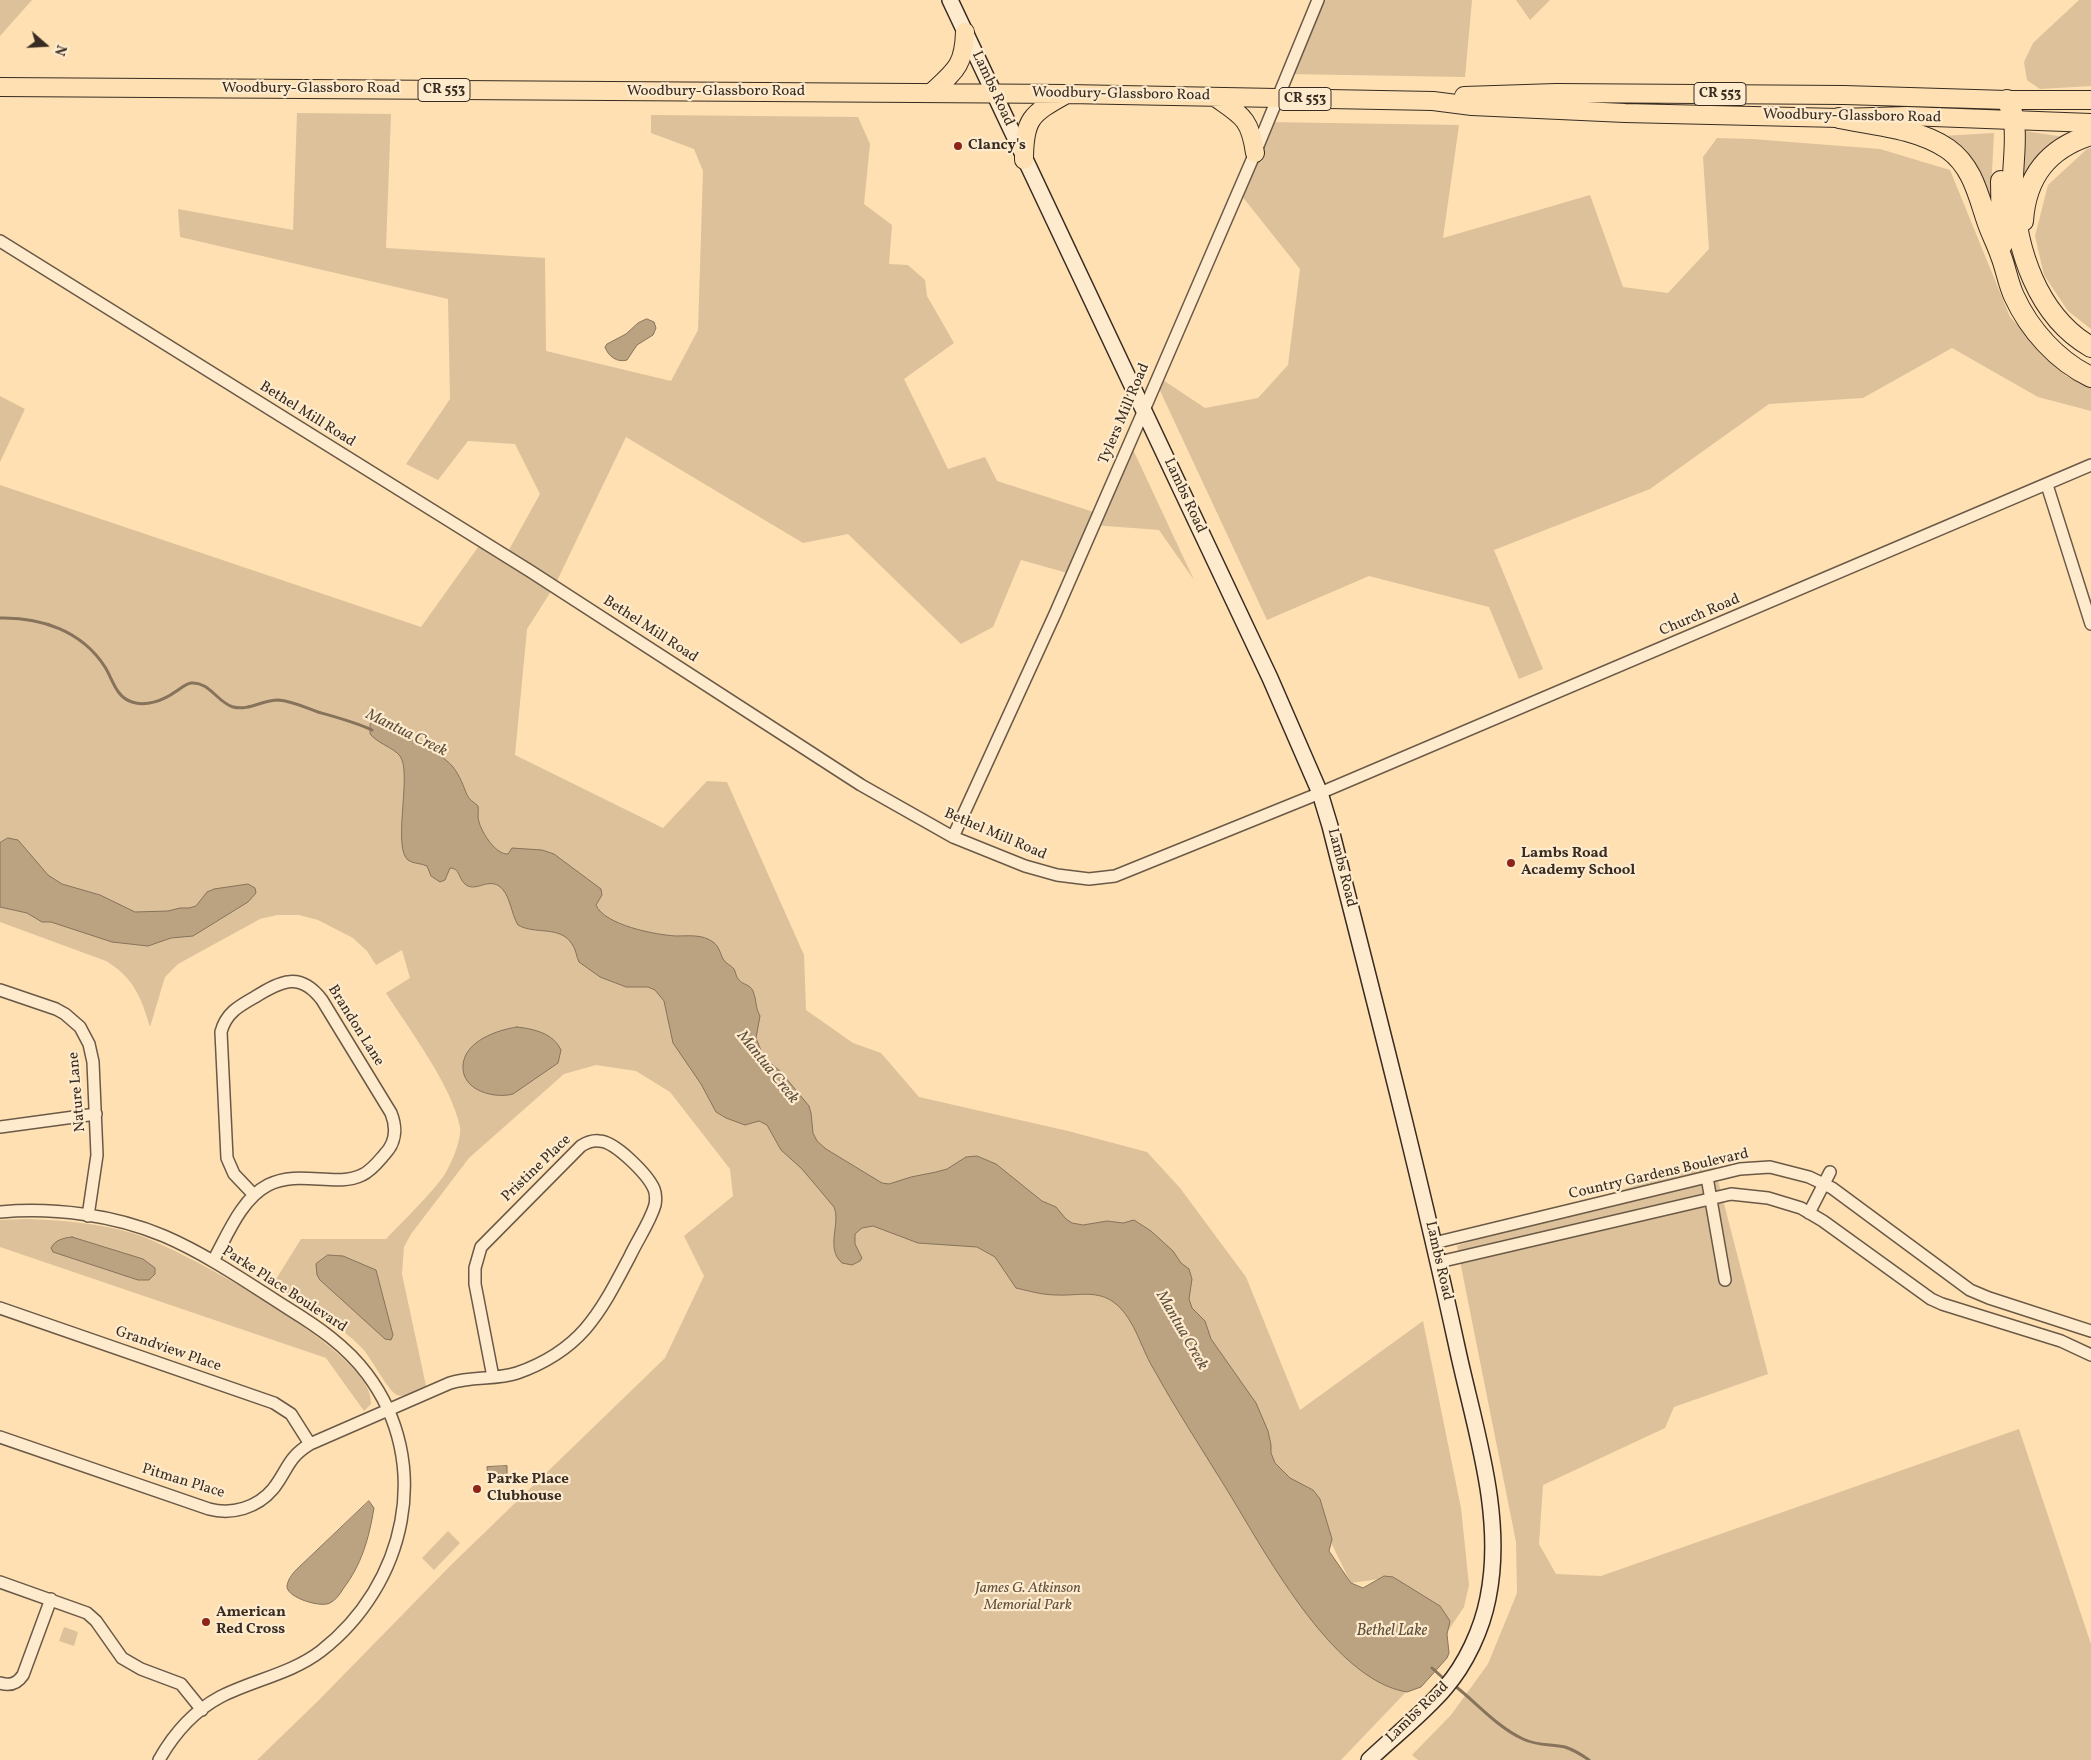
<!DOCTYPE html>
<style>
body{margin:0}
#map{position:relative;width:2091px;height:1760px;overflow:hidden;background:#fee0b2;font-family:Vollkorn,serif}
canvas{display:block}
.north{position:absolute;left:20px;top:20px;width:50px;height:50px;-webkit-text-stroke:4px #feebcd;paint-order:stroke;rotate:109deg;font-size:14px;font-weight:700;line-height:20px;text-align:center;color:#382c22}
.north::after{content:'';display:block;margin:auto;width:18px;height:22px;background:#382c22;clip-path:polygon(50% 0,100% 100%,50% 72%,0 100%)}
</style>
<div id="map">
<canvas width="2091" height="1760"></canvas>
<div class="north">N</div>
</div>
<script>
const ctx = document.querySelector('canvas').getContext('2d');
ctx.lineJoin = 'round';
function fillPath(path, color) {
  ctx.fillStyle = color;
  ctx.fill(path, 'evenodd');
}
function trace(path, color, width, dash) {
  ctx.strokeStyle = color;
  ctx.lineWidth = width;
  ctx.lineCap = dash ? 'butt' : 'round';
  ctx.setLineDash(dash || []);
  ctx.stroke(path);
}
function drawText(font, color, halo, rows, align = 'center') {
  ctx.font = font + ' Vollkorn,serif';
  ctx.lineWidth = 4.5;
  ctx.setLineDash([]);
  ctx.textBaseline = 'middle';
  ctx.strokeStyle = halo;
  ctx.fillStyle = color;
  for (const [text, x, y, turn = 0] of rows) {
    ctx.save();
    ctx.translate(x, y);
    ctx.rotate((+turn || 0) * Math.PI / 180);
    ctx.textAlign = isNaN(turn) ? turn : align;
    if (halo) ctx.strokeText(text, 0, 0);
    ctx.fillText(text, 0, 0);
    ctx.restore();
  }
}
const green = new Path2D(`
 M 0,0 L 32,0 L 0,36 Z
 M 1318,0 L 1472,0 L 1465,77 L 1287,74 Z
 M 1516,0 L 1550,0 L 1530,20 Z
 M 2079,0 L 2091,0 L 2091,86 L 2040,89 L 2027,80 L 2024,62 L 2033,43 Z
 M 297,113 L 391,114 L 386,248 L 545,258 L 546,351 L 671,381 L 698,330 L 703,171 L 694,149 L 651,133 L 651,115 L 858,117 L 870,144 L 864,204 L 892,225 L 889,264 L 908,265 L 925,280 L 927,296 L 954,343 L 904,379 L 948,469 L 985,457 L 997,481 L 1097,513 L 1129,441 L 1194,580 L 1159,530 L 1093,525 L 1071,574 L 1021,560 L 993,627 L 961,644 L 848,534 L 803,543 L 626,437 L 555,585 L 527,629 L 515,755 L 663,828 L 707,781 L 727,782 L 804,955 L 806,1010 L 853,1043 L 881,1053 L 919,1097 L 1068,1131 L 1147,1152 L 1180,1188 L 1246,1277 L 1300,1410 L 1423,1321 L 1461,1508 L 1469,1585 L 1464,1607 L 1444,1637 L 1393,1577 L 1351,1583 L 1303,1486 L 1289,1591 L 1406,1692 L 1341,1760 L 257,1760 L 318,1701 L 451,1565 L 665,1358 L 704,1276 L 684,1236 L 733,1196 L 730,1169 L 670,1092 L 636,1071 L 596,1065 L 564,1074 L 469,1158 L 411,1234 L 404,1247 L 402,1274 L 426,1386 C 418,1390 406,1398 397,1395 C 389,1392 371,1358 363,1349 C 337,1322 304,1305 273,1284 L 301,1239 L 386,1239 C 405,1219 426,1199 443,1177 C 450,1167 462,1140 460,1127 C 452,1086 409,1029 386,993 L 410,978 L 402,950 L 376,965 L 367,951 L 353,938 L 318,920 L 299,915 L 277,915 L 260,919 L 178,964 L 165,977 L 150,1027 C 141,997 134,978 106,961 L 0,922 L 0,485 L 421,627 L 481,543 L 505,557 L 540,494 L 515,444 L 468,441 L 438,480 L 406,464 L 450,399 L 448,299 L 180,237 L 178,209 L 293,230 Z
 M 1266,122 L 1459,125 L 1443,238 L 1590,195 L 1623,287 L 1668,293 L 1709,249 L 1703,157 L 1717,138 L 1752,139 L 1880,149 L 1950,170 L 2010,317 L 2066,376 L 2091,387 L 2091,411 L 2038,397 L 1952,348 L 1863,398 L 1769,404 L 1650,489 L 1494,550 L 1543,669 L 1519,679 L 1489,607 L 1369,576 L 1267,620 L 1155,380 L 1157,376 L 1205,408 L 1258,398 L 1288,365 L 1300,269 L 1237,190 Z
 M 2025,131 L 2064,137 L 2023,181 Z
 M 1994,133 L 1990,211 L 1941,136 Z
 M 2091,148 L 2091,329 L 2068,311 L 2044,275 L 2035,236 L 2048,185 L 2087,149 Z
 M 0,396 L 25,409 L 0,462 Z
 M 1713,1161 L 1768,1374 L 1674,1407 L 1665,1428 L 1543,1485 L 1539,1544 L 1556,1574 L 1601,1576 L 2019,1429 L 2091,1644 L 2091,1760 L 1418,1760 L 1412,1755 L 1451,1715 L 1488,1664 L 1517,1593 L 1516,1542 L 1457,1246 L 1522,1221 Z
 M 26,1219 C 62,1220 97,1223 132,1233 C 175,1245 379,1355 371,1404 L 364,1411 L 326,1358 L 0,1247 L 0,1220 Z
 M 448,1531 L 460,1543 L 434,1570 L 422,1558 Z
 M 64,1627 L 78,1632 L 74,1646 L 59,1641 Z`);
const water = new Path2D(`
 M 647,319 L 654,322 L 656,328 L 653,335 L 637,345 L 627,360 C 617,363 608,356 605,347 L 607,344 L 626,334 L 638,323 Z
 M 375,721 C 394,727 441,752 453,767 C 460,776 463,785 467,795 C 469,800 474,802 478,806 C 479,811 477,817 479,822 C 482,833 496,855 508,854 L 512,848 L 542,850 L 554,854 L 601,889 L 602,895 L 596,905 C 604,925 656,935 676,936 C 689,936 702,934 713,942 C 719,946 720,953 723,959 C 726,964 731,965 734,969 C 736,973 736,977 739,980 C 743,985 750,984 753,991 C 757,1001 755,1007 760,1016 L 756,1038 L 764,1058 L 780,1071 L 809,1106 L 811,1113 L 813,1133 L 817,1141 L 826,1149 L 882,1183 L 889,1184 L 911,1177 L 936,1172 L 947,1169 L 966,1157 L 977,1156 L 996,1164 L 1042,1201 L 1056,1207 L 1066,1219 L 1072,1223 L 1083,1225 L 1107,1221 L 1123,1223 L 1134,1220 L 1151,1231 L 1173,1251 L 1181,1263 L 1189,1269 L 1192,1279 L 1189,1299 L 1192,1308 L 1205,1321 L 1211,1339 L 1256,1403 L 1268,1431 L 1271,1445 L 1271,1453 L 1275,1463 L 1290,1478 L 1313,1490 L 1320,1499 L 1332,1539 L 1329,1551 L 1351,1583 L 1363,1588 L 1384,1576 L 1393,1577 L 1440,1606 L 1450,1621 L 1447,1634 L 1449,1653 L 1447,1658 L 1421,1687 L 1407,1692 C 1331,1680 1262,1546 1224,1485 C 1200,1446 1175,1408 1153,1368 C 1140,1346 1134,1316 1112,1301 C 1095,1290 1076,1296 1057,1295 C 1042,1295 1029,1291 1016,1288 L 995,1257 L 977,1247 L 918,1243 L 873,1226 L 862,1228 L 855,1234 L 855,1244 L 862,1258 L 860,1261 L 852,1265 L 842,1263 C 825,1248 841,1224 834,1207 L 802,1169 L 781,1150 L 767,1125 L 759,1121 L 745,1125 L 726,1118 L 716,1112 L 701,1084 L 673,1043 L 664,1001 L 655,990 L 648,987 L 626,987 L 621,985 L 600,977 L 579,962 C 576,956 576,949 572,944 C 560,925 535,935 518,925 C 511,914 510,893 499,886 C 487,878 475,893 465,884 C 458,878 460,868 450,868 L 445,880 L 440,882 L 431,876 L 427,866 C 421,863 413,864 408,860 C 393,848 410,781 402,760 C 399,749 379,745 370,734 L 370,724 Z
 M 8,838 L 18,840 L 48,875 L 62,884 L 100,895 L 135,912 L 168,911 L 180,908 L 189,908 L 196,906 L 207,892 L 214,889 L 248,884 L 255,888 L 256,893 L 248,902 L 193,936 L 171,938 L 148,946 L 112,942 L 51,922 L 42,922 L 27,913 L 0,907 L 0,843 Z
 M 517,1027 C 534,1029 553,1033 561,1050 L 558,1063 L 513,1094 C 495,1099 461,1091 463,1065 C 465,1041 497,1030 517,1027 Z
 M 72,1237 L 143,1259 L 155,1268 L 155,1274 L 149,1280 L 138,1280 L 53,1252 L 51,1248 C 55,1240 63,1238 72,1237 Z
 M 328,1255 L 343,1256 L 376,1270 L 393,1335 L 391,1340 L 385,1339 L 320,1280 L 317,1275 L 316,1264 Z
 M 507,1466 L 507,1476 L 488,1477 L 487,1467 Z
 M 369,1501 L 374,1508 C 369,1538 362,1564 343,1589 C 340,1594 336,1600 330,1603 C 321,1608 288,1598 287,1587 C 287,1581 292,1574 296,1570 Z`);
const stream = new Path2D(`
 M 0,618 C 41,617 82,631 105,667 C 113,680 116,697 132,702 C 146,707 164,700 175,692 C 180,689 185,684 191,683 C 209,681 218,703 233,707 C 249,711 262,700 278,700 C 292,701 304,707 318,712 C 336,717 355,722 372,730
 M 1432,1668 L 1442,1677
 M 1455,1686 C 1477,1703 1497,1727 1523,1739 C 1537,1746 1551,1744 1565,1747 C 1574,1750 1582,1755 1589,1760`);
const street = new Path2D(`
 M 0,241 L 530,571 L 861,785 L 953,837 L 1025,866 L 1057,875 L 1089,879 L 1115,876 L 1320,793 L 2091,465
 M 2047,485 L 2091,624
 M 953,837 L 1055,614 L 1144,410 L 1255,153 L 1318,0
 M 0,990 L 56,1009 L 65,1014 L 80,1027 L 89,1044 L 93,1062 L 97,1155 L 88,1216
 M 0,1127 L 96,1114
 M 1707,1177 L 1725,1280
 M 0,1212 C 54,1207 114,1215 164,1236 C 208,1255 248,1283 289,1309 C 318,1327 346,1346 367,1374 C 434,1463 406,1585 321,1651 C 291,1674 253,1680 220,1697 C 194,1711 173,1735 159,1760
 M 1809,1213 L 1830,1172
 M 1434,1243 L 1740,1169 L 1770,1167 L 1809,1177 L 1832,1188 L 1970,1290 L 1989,1298 L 2091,1331
 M 213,1261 C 227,1236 241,1199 268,1185 C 299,1169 336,1188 362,1175 C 371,1171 378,1162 384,1155 C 396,1143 397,1128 391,1113 L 322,1000 C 300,971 281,981 255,997 C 239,1006 226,1013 221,1032 L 227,1158 L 234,1174 L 254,1195
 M 1439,1262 L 1731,1194 L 1768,1198 L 1801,1208 L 1823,1221 L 1931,1299 L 1942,1304 L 2061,1341 L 2091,1355
 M 0,1308 L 274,1403 L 291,1414 L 310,1444
 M 0,1437 L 209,1509 C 232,1515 257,1508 273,1489 C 288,1470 287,1458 310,1444 L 450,1383 C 472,1376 496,1380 517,1373 C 582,1350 600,1313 630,1256 C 638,1239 650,1222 655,1205 C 656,1199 656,1194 654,1189 C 648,1175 615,1141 599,1141 C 592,1140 586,1143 581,1146 L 481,1247 L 475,1268 L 475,1284 L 493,1377
 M 0,1582 L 87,1613 L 96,1621 L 122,1658 L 141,1669 L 181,1684 L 202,1710
 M 0,1683 C 10,1686 17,1684 23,1675 L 51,1599`);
const secondary = new Path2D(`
 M 950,0 L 1270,678 L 1320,793 L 1330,826 C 1374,999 1419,1172 1457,1347 C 1474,1427 1505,1515 1488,1598 C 1482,1629 1466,1664 1445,1688 C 1423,1714 1394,1736 1369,1760`);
const primary = new Path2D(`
 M 0,87 L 1068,94 L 1433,101 L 1472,106 L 1625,113 L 1839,118 L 1907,116 L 2091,123
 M 931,93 C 955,71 964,66 965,32
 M 1464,96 L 1556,93 L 1844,95 L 2007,100 L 2091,100
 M 1215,97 C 1242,116 1250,118 1255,153
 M 1024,160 C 1024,119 1031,114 1065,95`);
const highway = new Path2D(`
 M 2007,100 C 2010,107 2014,114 2014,122 C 2017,144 2012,167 2013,190 C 2016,249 2037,316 2091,347
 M 1839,118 C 1874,125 1917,128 1948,149 C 1972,166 1978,194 1987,221 C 1991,233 1997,244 2001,256 C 2006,269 2008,283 2014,296 C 2029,329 2057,361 2091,377
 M 2001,181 L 2002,245
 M 2023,221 C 2026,176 2049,148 2091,135`);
const markers = [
 [958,146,5,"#8f2418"],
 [1511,863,5,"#8f2418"],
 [477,1489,5,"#8f2418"],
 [206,1622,5,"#8f2418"]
];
const shields = [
 [444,90,52],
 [1720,94,52],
 [1305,99,52]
];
const shieldNames = [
 ["CR 553",444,90],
 ["CR 553",1720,94],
 ["CR 553",1305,99]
];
const streetNames = [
 ["Woodbury-Glassboro Road",311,89],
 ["Lambs Road",992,89,65],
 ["Woodbury-Glassboro Road",716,92],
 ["Woodbury-Glassboro Road",1121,95,1],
 ["Woodbury-Glassboro Road",1852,117,1],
 ["Tylers Mill Road",1125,414,-67],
 ["Bethel Mill Road",307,415,32],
 ["Lambs Road",1184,496,65],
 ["Church Road",1700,616,-23],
 ["Bethel Mill Road",650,630,33],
 ["Bethel Mill Road",995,835,23],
 ["Lambs Road",1341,868,76],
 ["Brandon Lane",355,1026,58],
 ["Nature Lane",78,1092,-95],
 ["Pristine Place",537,1169,-44],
 ["Country Gardens Boulevard",1659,1175,-13],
 ["Lambs Road",1438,1261,77],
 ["Parke Place Boulevard",284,1290,33],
 ["Grandview Place",168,1350,19],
 ["Pitman Place",183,1482,17],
 ["Lambs Road",1418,1713,-44]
];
const poiNames = [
 ["Clancy's",968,146],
 ["Lambs Road",1521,854],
 ["Academy School",1521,871],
 ["Parke Place",487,1480],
 ["Clubhouse",487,1497],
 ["American",216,1613],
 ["Red Cross",216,1630]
];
const parkNames = [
 ["James G. Atkinson",1028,1589],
 ["Memorial Park",1028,1606]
];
const waterNames = [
 ["Mantua Creek",406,734,26],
 ["Mantua Creek",767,1068,51],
 ["Mantua Creek",1181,1331,60],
 ["Bethel Lake",1392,1632]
];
fillPath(green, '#dcc19a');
fillPath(water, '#bba381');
trace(water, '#87735b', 1);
trace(stream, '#87735b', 3);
trace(street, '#6a5946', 14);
trace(secondary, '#382c22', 18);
trace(primary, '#382c22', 20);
trace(highway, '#382c22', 22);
trace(street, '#feebcd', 11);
trace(secondary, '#feebcd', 15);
trace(primary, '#fee0b2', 18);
trace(highway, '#fee0b2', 20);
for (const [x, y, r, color] of markers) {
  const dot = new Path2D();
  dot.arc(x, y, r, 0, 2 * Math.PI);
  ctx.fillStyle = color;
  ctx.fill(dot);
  trace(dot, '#feebcd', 2);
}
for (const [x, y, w] of shields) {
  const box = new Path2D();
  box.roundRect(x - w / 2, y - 11.5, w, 23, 4);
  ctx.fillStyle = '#feebcd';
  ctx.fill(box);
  trace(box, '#382c22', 1);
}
drawText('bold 14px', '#382c22', null, shieldNames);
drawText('15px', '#382c22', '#feebcd', streetNames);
drawText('bold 15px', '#382c22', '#feebcd', poiNames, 'left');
drawText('italic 15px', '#615140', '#feebcd', parkNames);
drawText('italic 16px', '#5f503e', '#feebcd', waterNames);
</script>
